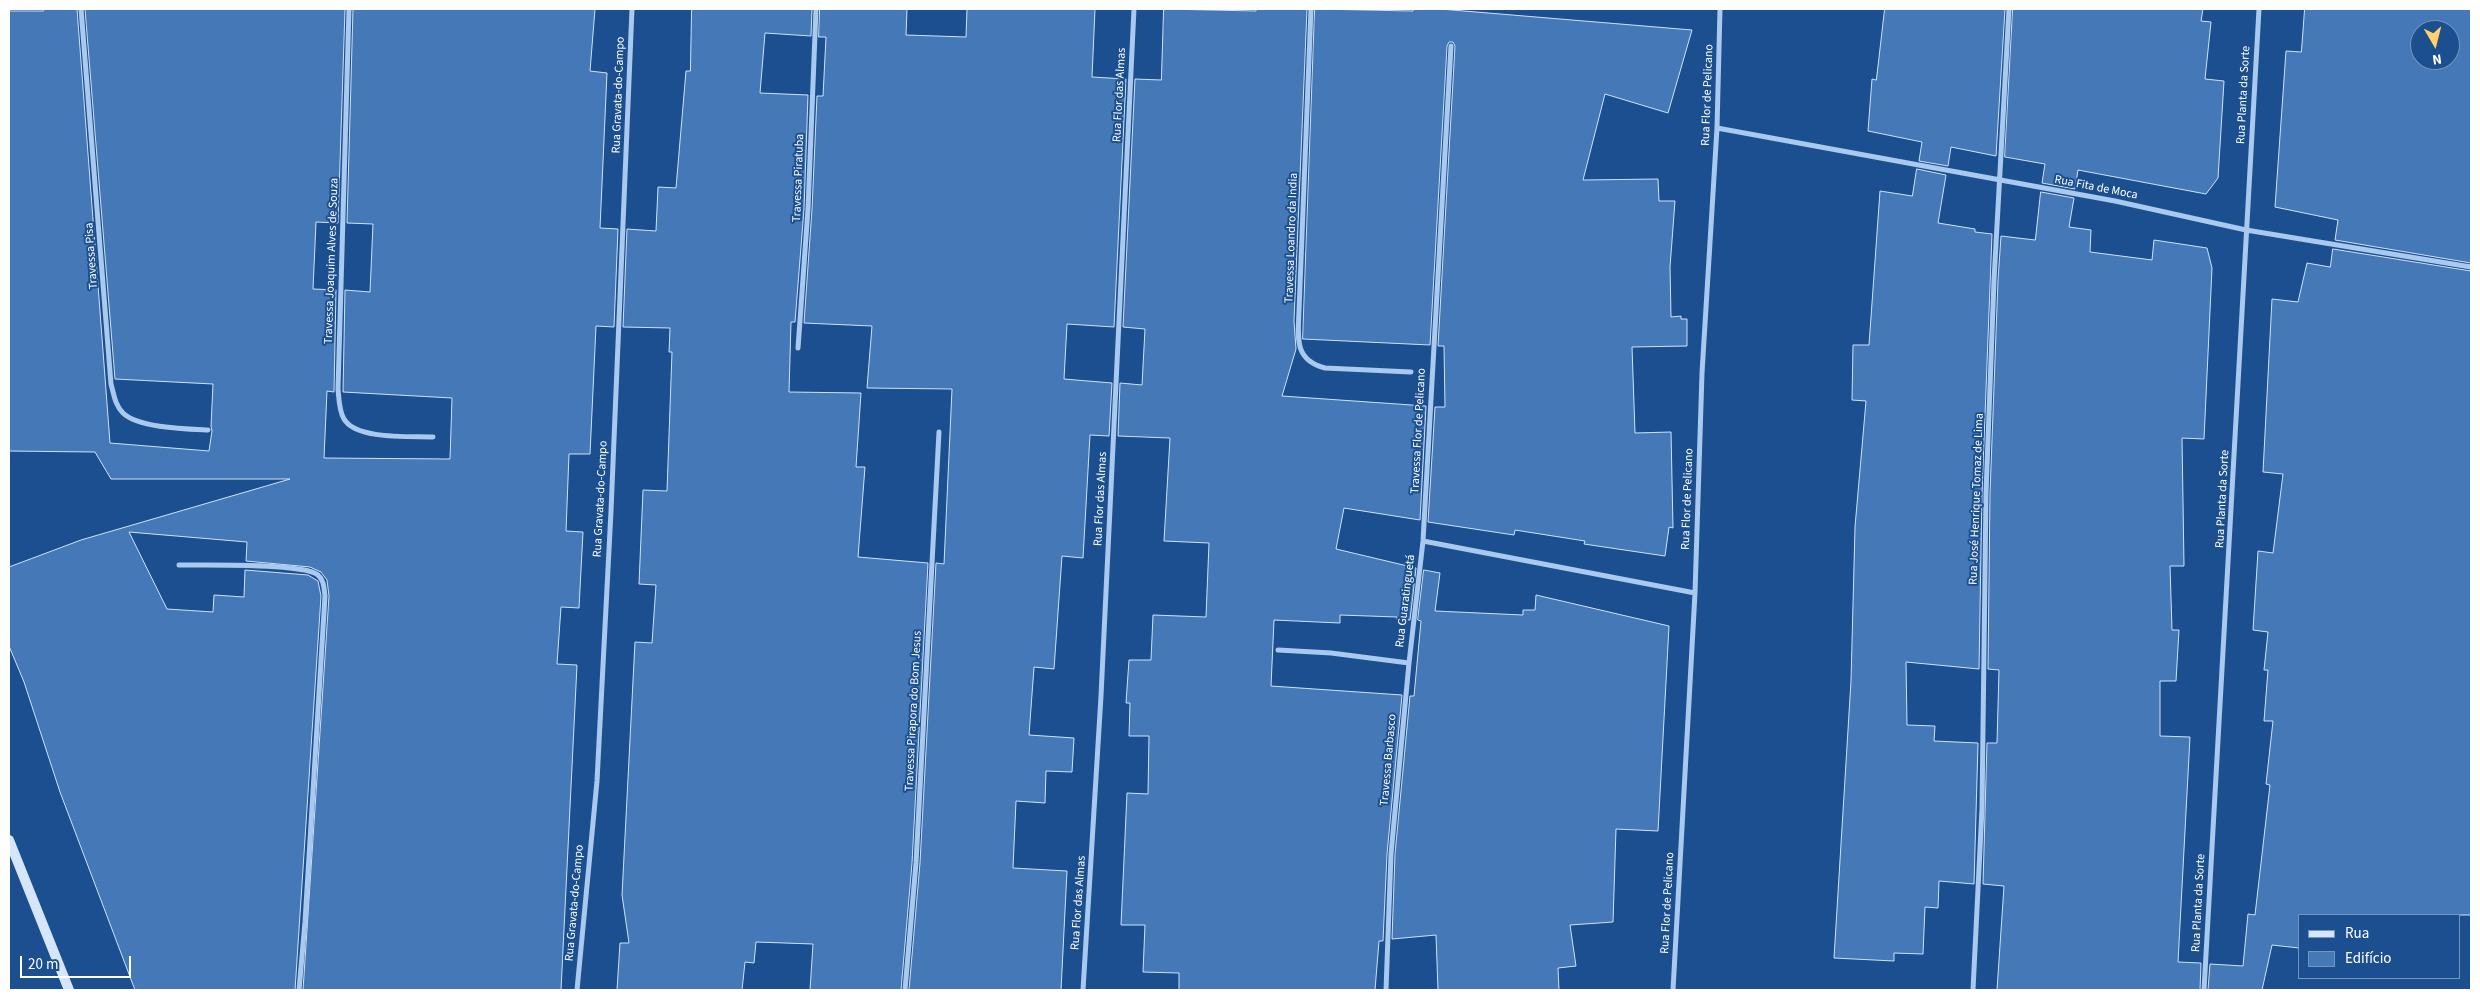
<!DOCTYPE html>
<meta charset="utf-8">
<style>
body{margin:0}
#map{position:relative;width:2480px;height:999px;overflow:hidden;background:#1b4f8f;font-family:"Source Sans 3",sans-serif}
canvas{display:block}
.frame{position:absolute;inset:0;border:10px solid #fff;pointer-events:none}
.legend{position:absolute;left:2298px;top:914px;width:162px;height:65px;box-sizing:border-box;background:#1b4f8f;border:1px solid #7695bc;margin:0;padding:6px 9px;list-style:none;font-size:15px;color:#fff}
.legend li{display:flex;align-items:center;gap:10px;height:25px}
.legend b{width:25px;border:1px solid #7695bc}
.north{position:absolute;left:2410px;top:20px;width:50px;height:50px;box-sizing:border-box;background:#1b4f8f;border:1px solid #7695bc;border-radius:50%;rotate:172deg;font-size:14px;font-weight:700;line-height:20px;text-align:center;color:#fff}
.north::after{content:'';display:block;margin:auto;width:18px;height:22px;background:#ffd166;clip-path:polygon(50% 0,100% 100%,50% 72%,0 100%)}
.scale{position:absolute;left:20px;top:956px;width:111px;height:22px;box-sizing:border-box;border:2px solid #fff;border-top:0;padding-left:6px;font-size:15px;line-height:18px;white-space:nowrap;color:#fff;-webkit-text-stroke:4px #1b4f8f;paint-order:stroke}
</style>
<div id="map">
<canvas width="2480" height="999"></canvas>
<div class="frame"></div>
<ul class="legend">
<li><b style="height:6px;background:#d6e6fa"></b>Rua</li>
<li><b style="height:14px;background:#4478b7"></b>Edifício</li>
</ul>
<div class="north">N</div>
<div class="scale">20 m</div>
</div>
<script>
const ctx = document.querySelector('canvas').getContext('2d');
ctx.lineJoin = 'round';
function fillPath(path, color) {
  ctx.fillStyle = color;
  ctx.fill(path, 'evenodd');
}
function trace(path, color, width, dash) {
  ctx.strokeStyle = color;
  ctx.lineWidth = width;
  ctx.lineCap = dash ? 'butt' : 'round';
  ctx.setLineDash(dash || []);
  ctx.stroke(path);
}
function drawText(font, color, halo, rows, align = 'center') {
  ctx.font = font + ' "Source Sans 3",sans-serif';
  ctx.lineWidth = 4;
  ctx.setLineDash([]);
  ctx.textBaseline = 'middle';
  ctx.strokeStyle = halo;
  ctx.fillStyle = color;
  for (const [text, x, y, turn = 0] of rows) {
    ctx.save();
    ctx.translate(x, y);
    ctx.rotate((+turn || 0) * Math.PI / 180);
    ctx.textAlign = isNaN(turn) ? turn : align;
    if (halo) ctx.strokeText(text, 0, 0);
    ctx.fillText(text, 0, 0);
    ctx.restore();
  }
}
const building = new Path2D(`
 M 43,9 L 77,9 L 110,443 L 209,451 L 212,431 L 211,426 L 213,384 L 115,379 L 85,9 L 345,9 L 338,223 L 316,222 L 313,289 L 336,290 L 334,392 L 327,391 L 324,458 L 450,459 L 452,398 L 343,392 L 345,290 L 370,292 L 373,224 L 347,223 L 353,9 L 595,9 L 590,71 L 607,73 L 600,228 L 618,229 L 614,327 L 596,326 L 590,454 L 569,454 L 566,531 L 583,532 L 579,608 L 561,607 L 557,664 L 577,665 L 561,990 L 303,990 L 329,596 L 327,580 L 321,572 L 310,567 L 246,561 L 247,542 L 129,532 L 167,609 L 213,612 L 214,595 L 244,597 L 245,570 L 308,575 L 318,581 L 321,596 L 295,990 L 135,990 L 60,792 L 24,682 L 9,646 L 9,567 L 81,540 L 290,479 L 111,479 L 95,452 L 9,451 L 9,11 L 43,11 Z
 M 692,9 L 812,9 L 811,36 L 765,33 L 760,93 L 808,95 L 804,209 L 795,322 L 791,322 L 789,392 L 861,393 L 856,467 L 865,467 L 858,557 L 928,563 L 912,863 L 901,990 L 810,990 L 813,944 L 756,942 L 754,963 L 745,962 L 742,990 L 617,990 L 620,943 L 629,943 L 622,895 L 635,642 L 652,643 L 656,585 L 639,584 L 643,490 L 667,491 L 672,352 L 669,352 L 670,328 L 623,327 L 627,229 L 656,231 L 658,187 L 676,188 L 686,71 L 690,71 Z
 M 820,9 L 907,9 L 906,35 L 966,37 L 967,9 L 1095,9 L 1092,77 L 1126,79 L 1114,327 L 1067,324 L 1064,379 L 1112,383 L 1109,436 L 1090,435 L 1083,558 L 1062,556 L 1054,669 L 1034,667 L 1029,735 L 1074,738 L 1072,772 L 1046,771 L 1045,803 L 1016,801 L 1013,868 L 1067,871 L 1061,990 L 909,990 L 920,863 L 936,563 L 944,564 L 952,389 L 867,388 L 872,326 L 804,323 L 812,209 L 817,96 L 823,96 L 826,37 L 819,37 Z
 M 1164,9 L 1256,11 L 1256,9 L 1307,9 L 1294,321 L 1296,349 L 1282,396 L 1426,406 L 1420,520 L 1344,508 L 1336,549 L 1416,568 L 1410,620 L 1397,620 L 1397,617 L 1340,615 L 1340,623 L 1274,620 L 1271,686 L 1402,695 L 1387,854 L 1383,941 L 1379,941 L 1375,990 L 1179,990 L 1179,973 L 1143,972 L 1145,925 L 1121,925 L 1127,793 L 1148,794 L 1149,736 L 1129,736 L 1130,703 L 1126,703 L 1129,660 L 1151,660 L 1153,615 L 1206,617 L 1209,543 L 1164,541 L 1170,438 L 1118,436 L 1120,383 L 1142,385 L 1145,329 L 1123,327 L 1135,79 L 1161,80 Z
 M 1315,9 L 1413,11 L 1413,9 L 1440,9 L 1692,30 L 1668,113 L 1605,94 L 1583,180 L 1658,179 L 1659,201 L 1675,201 L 1670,267 L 1671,317 L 1681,316 L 1681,319 L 1687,319 L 1687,346 L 1632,347 L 1635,433 L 1671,432 L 1673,528 L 1669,527 L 1665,556 L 1584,544 L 1585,541 L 1515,530 L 1514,535 L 1428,522 L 1435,407 L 1445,407 L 1444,346 L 1438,346 L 1455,46 L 1453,42 L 1449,42 L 1447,46 L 1430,345 L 1303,339 Z
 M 1885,9 L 2005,9 L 1996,156 L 1951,147 L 1948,166 L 1919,161 L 1922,142 L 1868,131 L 1872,79 L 1876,80 Z
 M 2013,9 L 2203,9 L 2201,21 L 2211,22 L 2205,79 L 2224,81 L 2218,178 L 2206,194 L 2078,170 L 2075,189 L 2042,183 L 2045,164 L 2005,157 Z
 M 2305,9 L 2471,9 L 2471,263 L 2335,240 L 2338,220 L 2275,207 L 2286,51 L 2301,52 ZM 2420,30 L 2450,30 L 2450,60 L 2420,60 Z
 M 1917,169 L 1946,175 L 1938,223 L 1975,229 L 1975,232 L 1992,234 L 1982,493 L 1979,669 L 1906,662 L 1907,725 L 1935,726 L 1934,741 L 1978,743 L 1974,884 L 1939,881 L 1938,908 L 1925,907 L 1923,954 L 1894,953 L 1894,961 L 1834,958 L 1851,681 L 1855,527 L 1866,401 L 1852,400 L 1853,345 L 1869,345 L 1880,191 L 1912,196 Z
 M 2041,192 L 2074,198 L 2069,227 L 2091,230 L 2090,252 L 2152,260 L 2154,240 L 2207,248 L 2212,268 L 2204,439 L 2182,438 L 2184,566 L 2170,566 L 2172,630 L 2179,630 L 2176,681 L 2160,681 L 2160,736 L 2190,737 L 2178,962 L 2201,963 L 2200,990 L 1997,990 L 2004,886 L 1983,884 L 1987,743 L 1997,743 L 1999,670 L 1988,669 L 1990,493 L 1998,280 L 2001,236 L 2035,240 Z
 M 2333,249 L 2471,271 L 2471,915 L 2299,915 L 2299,948 L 2272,945 L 2262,990 L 2208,990 L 2210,964 L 2243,966 L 2248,914 L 2255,915 L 2270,785 L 2266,784 L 2273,721 L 2264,721 L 2268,670 L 2264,670 L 2268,632 L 2253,630 L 2258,551 L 2273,553 L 2283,474 L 2263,472 L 2272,299 L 2298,302 L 2307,263 L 2330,267 Z
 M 1424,570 L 1440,573 L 1435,611 L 1523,615 L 1523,610 L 1535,610 L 1536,595 L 1669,626 L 1658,831 L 1616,829 L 1613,922 L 1570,925 L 1576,966 L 1558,968 L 1559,990 L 1438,990 L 1436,935 L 1392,939 L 1395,854 L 1410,696 L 1414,696 L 1421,621 L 1418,620 Z`);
const street = new Path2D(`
 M 81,9 L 111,384 C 114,395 115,405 123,413 C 138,428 187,429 208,430
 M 349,9 L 338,389 C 339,399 339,411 344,419 C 356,440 411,436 433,437
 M 1311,9 L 1299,311 C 1298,338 1294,360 1325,368 L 1411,372
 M 1717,128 L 2115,201 L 2246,230 L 2471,267
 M 798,348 L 808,209 L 816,9
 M 1423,541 L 1695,593
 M 179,565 C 203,565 304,563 318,575 C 324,580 324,588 325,596 L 305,922 L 299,990
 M 1278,650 L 1331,653 L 1409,663 L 1391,854 L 1386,990
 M 1409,663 L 1423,541 L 1451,46
 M 577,990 L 597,781 L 611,511 L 632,9
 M 905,990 L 916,863 L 939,432
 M 1083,990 L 1101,696 L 1134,9
 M 1673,990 L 1695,593 L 1702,373 L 1717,128 L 1720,9
 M 1973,990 L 1982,808 L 1986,493 L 1994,280 L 2009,9
 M 2204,990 L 2259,9`);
const secondary = new Path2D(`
 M 9,840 L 69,990`);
const streetNames = [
 ["Rua Gravata-do-Campo",619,95,-88],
 ["Rua Flor das Almas",1120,95,-87],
 ["Rua Flor de Pelicano",1708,95,-88],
 ["Rua Planta da Sorte",2244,95,-87],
 ["Travessa Piratuba",799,178,-88],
 ["Rua Fita de Moca",2096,188,11],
 ["Travessa Loandro da India",1292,238,-88],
 ["Travessa Pisa",92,256,-94],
 ["Travessa Joaquim Alves de Souza",332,261,-88],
 ["Travessa Flor de Pelicano",1419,431,-87],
 ["Rua Gravata-do-Campo",601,499,-87],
 ["Rua Flor das Almas",1101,499,-87],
 ["Rua Flor de Pelicano",1688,499,-88],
 ["Rua José Henrique Tomaz de Lima",1977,499,-88],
 ["Rua Planta da Sorte",2223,499,-87],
 ["Rua Guaratinguetá",1406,601,-83],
 ["Travessa Pirapora do Bom Jesus",914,711,-87],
 ["Travessa Barbasco",1389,760,-85],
 ["Rua Gravata-do-Campo",575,903,-85],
 ["Rua Flor das Almas",1079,903,-86],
 ["Rua Flor de Pelicano",1668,903,-87],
 ["Rua Planta da Sorte",2199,903,-87]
];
fillPath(building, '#4478b7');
trace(building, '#cfe3fa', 1);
trace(street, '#a9c9ee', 5);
trace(secondary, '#d6e6fa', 10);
drawText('12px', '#fff', '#1b4f8f', streetNames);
</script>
